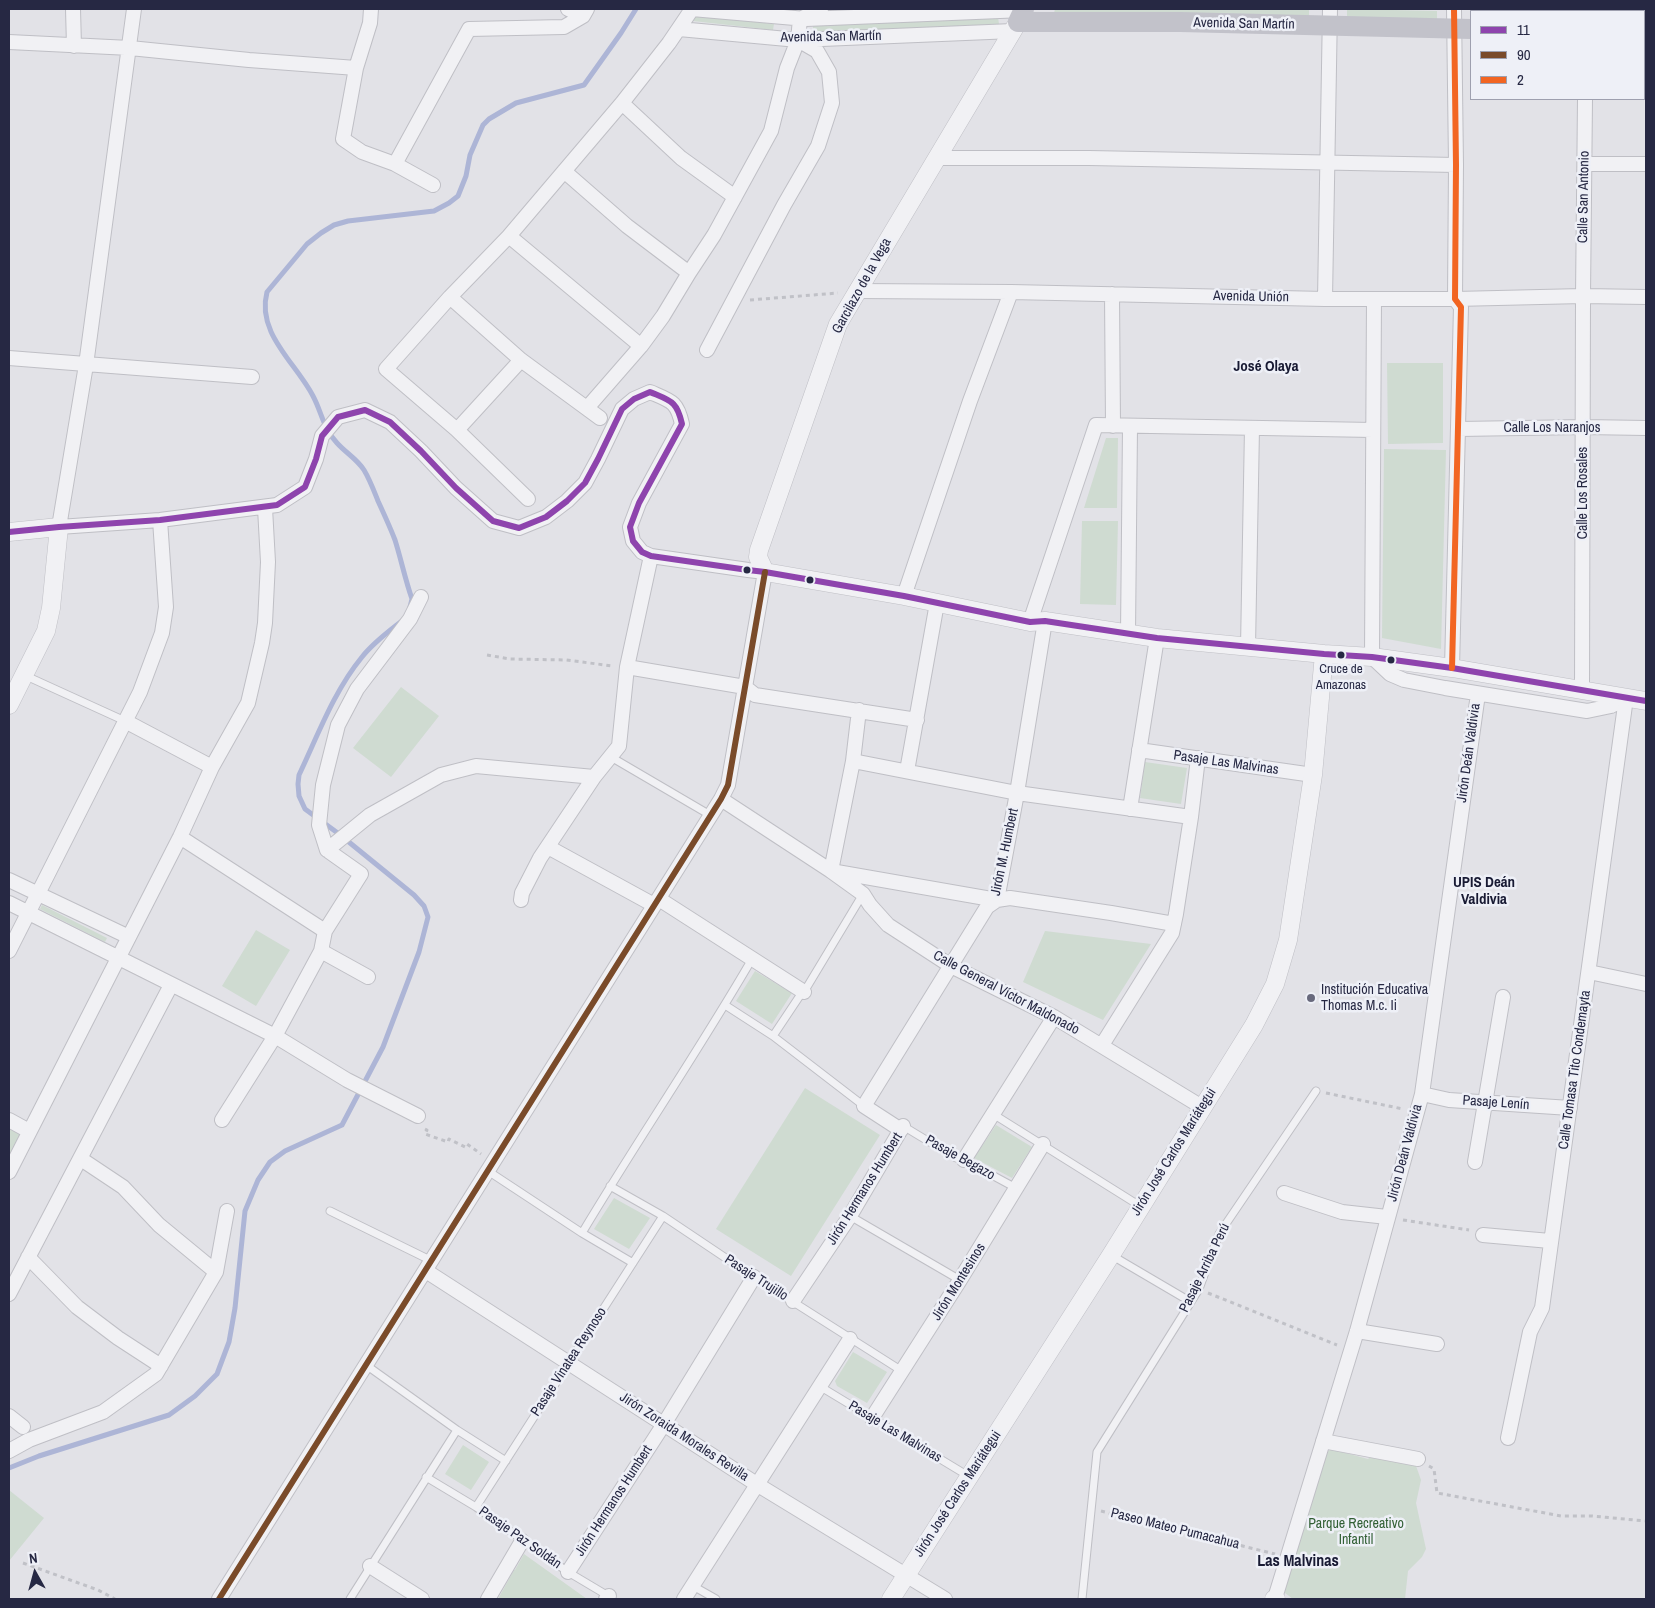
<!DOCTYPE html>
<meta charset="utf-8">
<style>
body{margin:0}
#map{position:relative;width:1655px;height:1608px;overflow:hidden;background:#e2e2e7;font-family:"Archivo Narrow",sans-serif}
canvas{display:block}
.frame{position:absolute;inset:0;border:10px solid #262843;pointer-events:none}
.legend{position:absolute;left:1470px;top:10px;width:175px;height:90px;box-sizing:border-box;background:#eef0f7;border:1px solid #9ea0af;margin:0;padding:6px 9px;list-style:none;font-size:15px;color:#262843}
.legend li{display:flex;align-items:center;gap:10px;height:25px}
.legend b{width:25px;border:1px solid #9ea0af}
.north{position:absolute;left:10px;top:1548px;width:50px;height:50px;-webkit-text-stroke:4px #eef0f7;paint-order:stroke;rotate:353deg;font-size:14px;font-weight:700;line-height:20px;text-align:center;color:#262843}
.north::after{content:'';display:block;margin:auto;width:18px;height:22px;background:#262843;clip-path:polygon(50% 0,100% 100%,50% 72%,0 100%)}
</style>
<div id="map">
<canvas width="1655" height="1608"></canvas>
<div class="frame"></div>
<ul class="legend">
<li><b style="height:6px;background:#8e44ad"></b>11</li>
<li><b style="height:6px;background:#7a4b2a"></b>90</li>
<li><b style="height:6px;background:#f26522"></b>2</li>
</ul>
<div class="north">N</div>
</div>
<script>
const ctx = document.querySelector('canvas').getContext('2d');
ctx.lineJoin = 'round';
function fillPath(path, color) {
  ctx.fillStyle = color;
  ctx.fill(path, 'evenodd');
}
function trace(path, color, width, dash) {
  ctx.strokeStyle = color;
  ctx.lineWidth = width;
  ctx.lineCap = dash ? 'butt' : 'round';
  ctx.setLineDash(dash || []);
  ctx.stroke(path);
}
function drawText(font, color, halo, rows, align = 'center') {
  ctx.font = font + ' "Archivo Narrow",sans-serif';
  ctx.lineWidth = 5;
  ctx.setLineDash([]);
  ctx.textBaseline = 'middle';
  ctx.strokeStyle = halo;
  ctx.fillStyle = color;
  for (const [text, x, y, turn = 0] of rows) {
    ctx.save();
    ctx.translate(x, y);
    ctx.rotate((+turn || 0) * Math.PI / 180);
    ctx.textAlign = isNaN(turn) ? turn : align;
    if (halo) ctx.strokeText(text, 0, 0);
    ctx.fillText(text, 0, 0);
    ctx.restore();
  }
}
const green = new Path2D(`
 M 1055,9 L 1309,9 L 1309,18 L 1054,13 Z
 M 1347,9 L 1437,11 L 1437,22 L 1347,20 Z
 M 694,15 L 774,24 L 773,30 L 693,21 L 692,20 Z
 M 998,17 L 999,24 L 813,33 L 813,26 Z
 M 1387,363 L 1443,363 L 1443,443 L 1388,444 Z
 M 1106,438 L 1118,438 L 1117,508 L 1084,508 Z
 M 1384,449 L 1446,450 L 1441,649 L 1382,638 Z
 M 1082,521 L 1118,521 L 1116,605 L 1080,604 Z
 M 401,687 L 439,716 L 391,777 L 353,748 Z
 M 1145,762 L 1187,768 L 1181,804 L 1140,798 Z
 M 42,905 L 107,938 L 105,942 L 40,909 Z
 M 256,930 L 290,950 L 256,1006 L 222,986 Z
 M 1045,931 L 1151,944 L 1103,1020 L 1023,982 Z
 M 755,971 L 792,993 L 772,1024 L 736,1001 Z
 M 805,1088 L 880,1135 L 791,1276 L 716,1229 Z
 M 996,1125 L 1032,1147 L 1012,1178 L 974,1158 Z
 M 9,1126 L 22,1133 L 9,1158 Z
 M 614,1198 L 650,1218 L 629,1249 L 594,1229 Z
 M 853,1352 L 887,1372 L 867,1403 L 837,1386 L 835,1381 Z
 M 463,1445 L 489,1462 L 471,1490 L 445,1474 Z
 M 1331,1449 L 1368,1459 L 1373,1454 L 1415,1463 L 1421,1480 L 1416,1503 L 1426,1549 L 1422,1557 L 1408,1571 L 1405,1599 L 1293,1599 L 1273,1584 L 1308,1468 Z
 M 9,1490 L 44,1518 L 9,1561 Z
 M 524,1554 L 587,1599 L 498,1599 L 514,1570 L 515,1570 Z`);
const stream = new Path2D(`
 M 410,607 L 412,599 C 405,579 401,559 395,540 C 390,527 384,514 378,501 C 374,491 370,480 364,470 C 357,459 346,453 337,443 C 323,428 322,413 313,396 C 296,363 256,333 267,292 L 307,244 L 321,233 L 334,225 L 348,221 L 434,211 L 449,203 L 458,196 L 466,176 L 470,155 L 483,125 L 489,119 L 516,103 L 584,85 L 621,33 L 636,9
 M 9,1468 L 39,1456 L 169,1415 L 195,1396 L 217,1374 L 229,1342 L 235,1308 L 245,1211 L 258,1180 L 270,1162 L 285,1151 L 342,1125 L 383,1047 L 419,952 L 428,917 L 424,906 L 414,895 L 339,834 L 305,809 L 299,796 L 298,784 L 299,775 C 318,735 334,691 362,657 C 374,642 388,632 402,621`);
const path = new Path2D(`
 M 750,300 L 838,293
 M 487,655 L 510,659 L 566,660 L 613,666
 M 1326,1093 L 1403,1109
 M 425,1129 L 427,1130 L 425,1134 L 448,1142 L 449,1139 L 465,1147 L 467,1144 L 481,1154
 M 1403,1220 L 1469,1230
 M 1208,1293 L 1337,1345
 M 1429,1466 L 1434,1469 L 1437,1493 L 1561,1516 L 1592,1516 L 1646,1521
 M 1101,1511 L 1275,1554
 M 23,1563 L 98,1590 L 115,1599`);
const service = new Path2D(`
 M 24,675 L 125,721
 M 611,757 L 710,815
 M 725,1005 L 773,1036 L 864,1106
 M 773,1036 L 801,994 L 804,992 L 863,894
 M 993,1114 L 1140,1206
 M 903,1126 L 956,1158 L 964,1160 L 1016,1188
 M 488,1171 L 582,1233 L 633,1263
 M 610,1186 L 663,1216 L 754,1277 L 902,1371
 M 330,1211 L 432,1261
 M 850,1216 L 960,1280
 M 582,1233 C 637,1141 698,1052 752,959
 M 1111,1255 L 1191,1302
 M 366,1365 L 457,1430 L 506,1461
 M 821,1387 L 970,1477
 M 426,1477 L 476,1507 L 568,1572 L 610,1597
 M 476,1507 L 663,1216
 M 693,1586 L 716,1599
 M 350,1599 L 457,1430
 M 1082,1599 L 1097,1452 L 1199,1289 L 1219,1234 L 1316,1091`);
const minor = new Path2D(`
 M 73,9 L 74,46
 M 134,9 L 86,365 L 59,527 L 160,520 L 277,505 L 305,487 L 316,459 L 322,436 L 338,417 L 365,410 L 390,422 L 421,451 L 456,488 L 493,521 L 519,528 L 546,517 L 567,501 L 585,483 L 598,459 L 622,409 L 634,399 L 650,392 C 671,401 677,401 682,424 L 639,503 L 630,527 L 633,541 L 642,552 L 651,556 L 748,570 L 765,572 L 728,785 L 721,799 L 219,1599
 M 371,9 L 370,23 L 356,68 L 343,139 L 362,152 L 395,164 L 433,185
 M 568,9 L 583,16
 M 679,29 L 798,40 L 1013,31
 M 9,42 L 130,48 L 249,60 L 356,68
 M 622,103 L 681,158 L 735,197
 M 936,158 L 1089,158 L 1456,165
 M 395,164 L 469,29 L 564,27 L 583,16 L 587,9
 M 1585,164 L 1646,164
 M 564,171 L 627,226 L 689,273
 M 509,236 L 641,346
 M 856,291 L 1011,292 L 1325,299 L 1455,299 L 1583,296 L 1646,297
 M 1112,294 L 1113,426
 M 450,297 L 521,360 L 600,418
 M 1325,299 L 1330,9
 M 1374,299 L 1372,657 L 1390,674 L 1404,680 L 1445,688 L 1587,711 L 1611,706 L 1626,698
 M 707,350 L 784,205 L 818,146 L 832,103 L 829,72 L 817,51 L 798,40 L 800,19 L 821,9
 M 9,358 L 252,377
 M 587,408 L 641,346 L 663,316 L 689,273 L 714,235 L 771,131 L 787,68 L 798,40
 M 1459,429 L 1584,427 L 1646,428
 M 457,430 L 521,360
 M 528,499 L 457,430 L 386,369 L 450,297 L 509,236 L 622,103 L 669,43 L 692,9 L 806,19 L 1024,10
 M 904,596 L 970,401 L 1011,292
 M 1030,622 L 1096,425 L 1373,430
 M 1128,634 L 1130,427
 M 1248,647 L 1252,428
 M 627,667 L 745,687 L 755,695 L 917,720
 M 1452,668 L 1461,307 L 1455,299 L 1456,165 L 1454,9
 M 1582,690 L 1583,296 L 1585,99
 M 859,710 L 853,761 L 831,871 L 997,900 L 1010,898 L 1111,913 L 1174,924
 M 125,721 L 212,767
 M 1139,750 L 1313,775
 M 853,761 L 1017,793 L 1191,817
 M 907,771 L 937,603
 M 721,799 L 831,871 L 863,894 L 870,905 L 888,925 L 951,966 L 1054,1017 L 1202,1107
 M 1130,809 L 1157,638
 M 180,837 L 325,931
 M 548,847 L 654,905
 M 327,850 L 370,815 L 441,775 L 476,766 L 594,777 L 619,746 L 627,667 L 651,556
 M 9,880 L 129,937
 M 659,899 L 804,992
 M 521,900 L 522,893 L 540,858 L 594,777
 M 9,903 L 275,1036 L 347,1080 L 418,1116
 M 9,951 L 140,692 L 162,633 L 166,607 L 160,520
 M 321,951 L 368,977
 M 1589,972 L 1646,984
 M 1102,1045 L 1172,933 L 1176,914 L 1191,817 L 1198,758
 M 1422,1094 L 1449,1100 L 1570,1108
 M 9,1120 L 29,1131
 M 222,1120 L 275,1036 L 321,951 L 325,931 L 361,874 L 327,850 L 319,825 L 323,785 L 338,725 L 357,689 L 410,619 L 421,597
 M 901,1130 L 864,1106 L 987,907 L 997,900 L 1017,793 L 1045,621
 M 81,1159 L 123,1187 L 159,1225 L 216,1272
 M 964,1160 L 1054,1017
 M 1475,1162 L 1503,997
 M 9,1172 L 180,837 L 212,767 L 248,703 L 262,643 L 265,623 L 268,562 L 265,508
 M 1284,1193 L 1342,1212 L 1387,1217
 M 1483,1235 L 1550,1241
 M 28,1257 L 77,1307 L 118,1338 L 161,1366
 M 426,1271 L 758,1485 L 945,1599
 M 9,1294 L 171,985
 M 793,1301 L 850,1216 L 903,1126
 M 1357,1331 L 1437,1344
 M 9,1416 L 23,1427
 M 872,1418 L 960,1280 L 1043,1144
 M 1508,1438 L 1530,1332 L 1542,1308 L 1626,698
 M 1323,1441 L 1418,1459
 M 9,1451 L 29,1440 L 103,1412 L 156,1374 L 216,1272 L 227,1211
 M 370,1566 L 422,1599
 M 568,1572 L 664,1424 L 754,1277
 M 1275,1598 L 1357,1331 L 1422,1094 L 1478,694
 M 488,1599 L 522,1541
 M 606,1599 L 609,1596
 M 684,1599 L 850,1339`);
const tertiary = new Path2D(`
 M 1018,22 L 838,324 L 759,550 L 758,557 L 765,572 L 904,596 L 1030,622 L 1045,621 L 1157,638 L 1324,654 L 1372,657 L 1452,668 L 1646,701
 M 9,532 L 59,527 L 51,608 L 46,631 L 9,705
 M 891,1599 L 1111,1255 L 1254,1025 L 1275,984 L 1288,940 L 1313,775 L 1324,654
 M 1274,1599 L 1276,1599`);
const secondary = new Path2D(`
 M 1024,9 L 1018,22 L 1180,22 L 1471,29
 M 1644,27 L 1646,27`);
const bus1 = new Path2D(`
 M 9,532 L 59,527 L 160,520 L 277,505 L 305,487 L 316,459 L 322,436 L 338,417 L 365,410 L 390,422 L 421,451 L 456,488 L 493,521 L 519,528 L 546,517 L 567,501 L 585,483 L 598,459 L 622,409 L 634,399 L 650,392 C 671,401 677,401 682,424 L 639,503 L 630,527 L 633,541 L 642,552 L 651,556 L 748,570 L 765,572 L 904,596 L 1030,622 L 1045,621 L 1157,638 L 1324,654 L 1372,657 L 1452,668 L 1646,701`);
const bus2 = new Path2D(`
 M 219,1599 L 721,799 L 728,785 L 765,572`);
const bus3 = new Path2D(`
 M 1452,668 L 1461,307 L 1455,299 L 1456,165 L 1454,9`);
const markers = [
 [747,570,4.5,"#262843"],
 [810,580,4.5,"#262843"],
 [1341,655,4.5,"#262843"],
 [1391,660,4.5,"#262843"],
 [1311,998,5,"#68697c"]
];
const busNames = [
 ["Cruce de",1341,670],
 ["Amazonas",1341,686]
];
const streetNames = [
 ["Avenida San Martín",1244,24,1],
 ["Avenida San Martín",831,37,-1],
 ["Calle San Antonio",1584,197,-89],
 ["Garcilazo de la Vega",862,286,-61],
 ["Avenida Unión",1251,297,1],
 ["Calle Los Naranjos",1552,428],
 ["Calle Los Rosales",1583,493,-90],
 ["Jirón Deán Valdivia",1469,753,-82],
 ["Pasaje Las Malvinas",1226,763,8],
 ["Jirón M. Humbert",1005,852,-78],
 ["Calle General Víctor Maldonado",1006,993,28],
 ["Calle Tomasa Tito Condemayta",1575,1070,-82],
 ["Pasaje Lenín",1496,1103,4],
 ["Jirón José Carlos Mariátegui",1174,1152,-58],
 ["Jirón Deán Valdivia",1405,1153,-75],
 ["Pasaje Begazo",960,1158,29],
 ["Jirón Hermanos Humbert",865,1189,-58],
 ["Pasaje Arriba Perú",1205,1268,-64],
 ["Pasaje Trujillo",756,1278,33],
 ["Jirón Montesinos",959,1282,-58],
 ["Pasaje Vinatea Reynoso",569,1362,-57],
 ["Pasaje Las Malvinas",895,1432,31],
 ["Jirón Zoraida Morales Revilla",684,1437,33],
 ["Jirón José Carlos Mariátegui",958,1494,-57],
 ["Jirón Hermanos Humbert",614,1501,-57],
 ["Paseo Mateo Pumacahua",1175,1529,14],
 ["Pasaje Paz Soldán",520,1538,35]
];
const poiNames = [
 ["Institución Educativa",1321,990],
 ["Thomas M.c. Ii",1321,1006]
];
const parkNames = [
 ["Parque Recreativo",1356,1524],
 ["Infantil",1356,1540]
];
const neighbourhoodNames = [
 ["José Olaya",1266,367],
 ["UPIS Deán",1484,883],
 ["Valdivia",1484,900]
];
const quarterNames = [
 ["Las Malvinas",1298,1562]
];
fillPath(green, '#cfdbd1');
trace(stream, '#adb5d6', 5);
trace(service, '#bfbfc5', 9);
trace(minor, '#bfbfc5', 16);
trace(tertiary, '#bfbfc5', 19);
trace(path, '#c0c1c7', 3, [4, 4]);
trace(service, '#f1f1f4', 7);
trace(minor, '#f1f1f4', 14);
trace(tertiary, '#f1f1f4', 18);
trace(secondary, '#c2c2ca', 20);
trace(bus1, '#8e44ad', 6);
trace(bus2, '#7a4b2a', 6);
trace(bus3, '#f26522', 6);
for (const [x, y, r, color] of markers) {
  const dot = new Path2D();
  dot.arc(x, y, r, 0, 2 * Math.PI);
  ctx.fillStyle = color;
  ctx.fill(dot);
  trace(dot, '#eef0f7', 2);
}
drawText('13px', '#262843', '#eef0f7', busNames);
drawText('14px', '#262843', '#eef0f7', streetNames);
drawText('14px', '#262843', '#eef0f7', poiNames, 'left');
drawText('14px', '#326035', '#eef0f7', parkNames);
drawText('bold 15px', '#181a33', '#eef0f7', neighbourhoodNames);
drawText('bold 16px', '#181a33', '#eef0f7', quarterNames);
</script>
